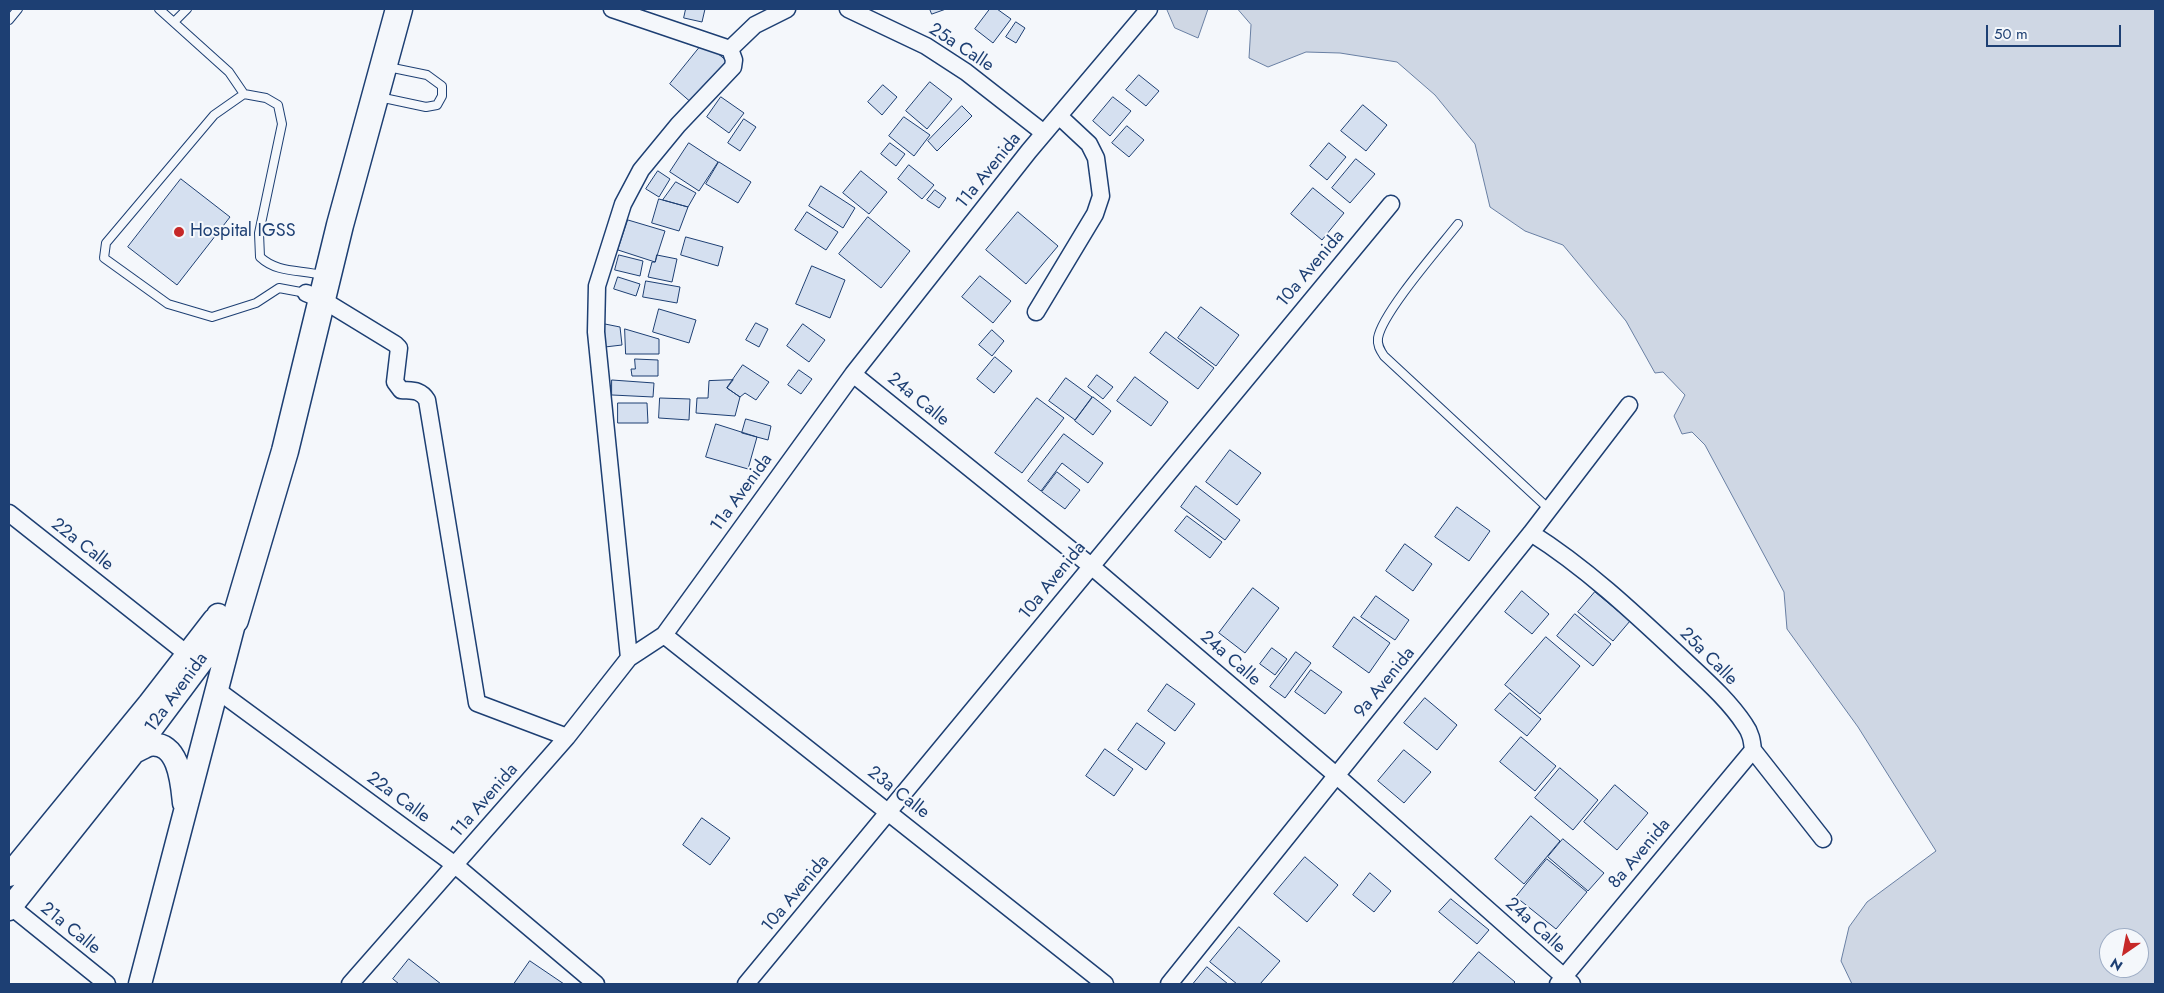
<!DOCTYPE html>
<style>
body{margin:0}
#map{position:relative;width:2164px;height:993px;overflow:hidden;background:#f4f7fb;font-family:Jost,sans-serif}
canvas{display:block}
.frame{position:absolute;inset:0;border:10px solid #1d3f73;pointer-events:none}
.north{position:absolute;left:2099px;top:928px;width:50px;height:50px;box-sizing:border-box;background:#f4f7fb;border:1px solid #9eadc5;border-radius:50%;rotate:213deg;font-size:14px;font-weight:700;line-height:20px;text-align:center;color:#1d3f73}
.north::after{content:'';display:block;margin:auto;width:18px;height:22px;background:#c62828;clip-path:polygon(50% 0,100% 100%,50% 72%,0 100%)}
.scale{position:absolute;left:1986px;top:25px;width:135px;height:22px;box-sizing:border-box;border:2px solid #1d3f73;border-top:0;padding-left:6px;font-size:15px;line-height:18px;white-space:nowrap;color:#1d3f73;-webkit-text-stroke:4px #f4f7fb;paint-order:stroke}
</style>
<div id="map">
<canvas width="2164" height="993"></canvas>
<div class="frame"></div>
<div class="north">N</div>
<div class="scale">50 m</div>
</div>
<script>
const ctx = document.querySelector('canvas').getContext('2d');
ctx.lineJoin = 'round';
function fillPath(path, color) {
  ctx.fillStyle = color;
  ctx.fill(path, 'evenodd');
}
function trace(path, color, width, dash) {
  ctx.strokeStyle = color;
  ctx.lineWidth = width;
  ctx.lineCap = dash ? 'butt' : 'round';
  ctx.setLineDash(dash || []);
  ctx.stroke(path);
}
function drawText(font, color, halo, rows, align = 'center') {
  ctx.font = font + ' Jost,sans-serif';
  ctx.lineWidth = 4;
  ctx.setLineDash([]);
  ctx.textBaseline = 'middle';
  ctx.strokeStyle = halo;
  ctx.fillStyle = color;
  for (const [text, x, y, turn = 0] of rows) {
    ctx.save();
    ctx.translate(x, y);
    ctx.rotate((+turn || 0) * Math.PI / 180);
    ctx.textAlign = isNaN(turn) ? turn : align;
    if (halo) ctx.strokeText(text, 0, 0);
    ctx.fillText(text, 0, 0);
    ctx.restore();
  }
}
const water = new Path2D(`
 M 1167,9 L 1208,9 L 1198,38 L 1175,28 Z
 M 1238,9 L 2155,9 L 2155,984 L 1852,984 L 1841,961 L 1849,927 L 1867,902 L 1936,851 L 1858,727 L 1787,629 L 1784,592 L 1705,445 L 1692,432 L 1682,434 L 1674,416 L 1685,395 L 1663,372 L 1655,373 L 1626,321 L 1563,245 L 1525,231 L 1490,207 L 1475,144 L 1435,95 L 1397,62 L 1340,53 L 1306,52 L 1268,67 L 1249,58 L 1251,25 ZM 2109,938 L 2139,938 L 2139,968 L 2109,968 Z`);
const building = new Path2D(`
 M 686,9 L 705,9 L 702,22 L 684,18 Z
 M 930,9 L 946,9 L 932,14 Z
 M 990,9 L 997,9 L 1011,19 L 993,43 L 975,29 Z
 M 1016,22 L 1025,28 L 1016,43 L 1006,37 Z
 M 704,42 L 728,62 L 693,104 L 670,84 Z
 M 1139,75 L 1159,91 L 1146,106 L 1126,90 Z
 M 930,82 L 952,99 L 927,129 L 906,111 Z
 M 883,85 L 897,97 L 882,115 L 868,102 Z
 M 721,97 L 744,113 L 729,133 L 707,117 Z
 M 1113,97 L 1131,111 L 1110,136 L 1093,121 Z
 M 1363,105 L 1387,125 L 1366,151 L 1341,131 Z
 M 962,106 L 972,116 L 937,151 L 928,141 Z
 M 904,117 L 930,135 L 914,156 L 889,136 Z
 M 744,119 L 756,127 L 740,151 L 728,143 Z
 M 1127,126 L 1144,140 L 1129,157 L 1112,143 Z
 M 689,143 L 718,162 L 699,191 L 670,172 Z
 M 890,143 L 905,154 L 896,166 L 881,154 Z
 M 1329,143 L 1346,157 L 1327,180 L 1310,166 Z
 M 1356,159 L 1375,174 L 1350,203 L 1332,188 Z
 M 719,162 L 751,182 L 738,203 L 706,184 Z
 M 909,165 L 934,185 L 922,199 L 898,179 Z
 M 658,171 L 670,179 L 659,197 L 646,189 Z
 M 861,171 L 887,192 L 869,214 L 843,193 Z
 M 181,179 L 230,217 L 177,285 L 128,247 Z
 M 676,182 L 696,193 L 688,207 L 663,200 Z
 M 821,186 L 855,208 L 843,228 L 809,206 Z
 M 1313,188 L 1344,213 L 1322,240 L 1291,214 Z
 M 935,190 L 946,198 L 939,208 L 927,200 Z
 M 659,199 L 688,207 L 679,231 L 652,223 Z
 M 807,212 L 838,232 L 826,250 L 795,230 Z
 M 1018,212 L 1058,246 L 1026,284 L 986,250 Z
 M 868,217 L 910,251 L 881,288 L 839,254 Z
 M 628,220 L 665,231 L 655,262 L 618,250 Z
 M 686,237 L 723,247 L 718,266 L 681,255 Z
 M 619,255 L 643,261 L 640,276 L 615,270 Z
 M 657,255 L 677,259 L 672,282 L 648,277 L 652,262 L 655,262 Z
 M 812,266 L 845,280 L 830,318 L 796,304 Z
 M 980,276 L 1011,301 L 993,323 L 962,297 Z
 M 618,277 L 640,284 L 636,296 L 614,289 Z
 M 646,281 L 680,287 L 677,303 L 643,297 Z
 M 1201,307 L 1239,335 L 1216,366 L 1178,338 Z
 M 659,309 L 696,320 L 689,343 L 653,332 Z
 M 756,323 L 768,329 L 759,347 L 746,340 Z
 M 605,324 L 620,327 L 622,345 L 605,347 Z
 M 803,324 L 825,340 L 809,362 L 787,346 Z
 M 625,329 L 659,339 L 659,354 L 626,354 Z
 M 992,330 L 1004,341 L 992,356 L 979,345 Z
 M 1166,332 L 1214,368 L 1198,389 L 1150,353 Z
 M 995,357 L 1012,371 L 994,393 L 977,379 Z
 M 635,359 L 658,360 L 658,376 L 632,376 L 631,369 L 635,369 Z
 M 743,365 L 769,382 L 756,400 L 745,393 L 740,397 L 727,388 Z
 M 799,370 L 812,379 L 801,394 L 788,385 Z
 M 1097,375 L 1113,387 L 1103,399 L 1088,387 Z
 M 1135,377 L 1168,402 L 1151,426 L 1117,401 Z
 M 1066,378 L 1092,397 L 1075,420 L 1049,401 Z
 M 612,380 L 654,383 L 653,397 L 612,395 Z
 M 733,380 L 727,388 L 740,397 L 735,416 L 696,413 L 697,398 L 708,398 L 709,381 Z
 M 1093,397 L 1111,411 L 1093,435 L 1075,421 Z
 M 660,398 L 690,399 L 689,420 L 659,418 Z
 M 1037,398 L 1064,418 L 1022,473 L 995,453 Z
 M 618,403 L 647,403 L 648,423 L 618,423 Z
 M 746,419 L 771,426 L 768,440 L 742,433 Z
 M 716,424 L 757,437 L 748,469 L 706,457 Z
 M 1064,434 L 1103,463 L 1088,483 L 1062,463 L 1041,491 L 1028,481 Z
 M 1230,450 L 1261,473 L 1237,505 L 1206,482 Z
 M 1057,472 L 1080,490 L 1065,509 L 1042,492 Z
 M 1196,486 L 1240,520 L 1225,540 L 1181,507 Z
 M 1457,507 L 1490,531 L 1469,561 L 1435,537 Z
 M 1187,516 L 1222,542 L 1210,558 L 1175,531 Z
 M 1405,544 L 1432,564 L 1413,591 L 1386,571 Z
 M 1253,588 L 1279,608 L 1245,653 L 1219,633 Z
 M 1522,591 L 1549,614 L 1532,634 L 1505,612 Z
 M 1595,592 L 1630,621 L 1613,641 L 1578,612 Z
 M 1376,596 L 1409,620 L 1395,640 L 1361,617 Z
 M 1575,614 L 1611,644 L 1593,666 L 1557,636 Z
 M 1354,617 L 1390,643 L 1369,673 L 1333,647 Z
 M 1546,637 L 1580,666 L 1540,714 L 1505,685 Z
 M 1272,648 L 1287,659 L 1275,675 L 1260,664 Z
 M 1296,652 L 1311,663 L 1285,698 L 1270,687 Z
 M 1311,670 L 1342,692 L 1325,714 L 1295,692 Z
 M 1167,684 L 1195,704 L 1175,731 L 1148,711 Z
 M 1510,693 L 1541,719 L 1527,736 L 1495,710 Z
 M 1425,698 L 1457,725 L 1437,750 L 1404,723 Z
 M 1137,723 L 1165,743 L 1146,770 L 1118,750 Z
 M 1521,737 L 1556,766 L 1535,791 L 1500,762 Z
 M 1105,749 L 1133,769 L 1114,796 L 1086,776 Z
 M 1404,750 L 1431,772 L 1404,803 L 1378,781 Z
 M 1560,768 L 1598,800 L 1573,830 L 1535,798 Z
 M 1615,785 L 1648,813 L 1617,850 L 1584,822 Z
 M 1531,816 L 1560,841 L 1524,884 L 1495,859 Z
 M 702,818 L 730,838 L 710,865 L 683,845 Z
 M 1563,839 L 1604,873 L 1588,891 L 1548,857 Z
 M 1305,857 L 1338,885 L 1307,922 L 1274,894 Z
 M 1547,859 L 1587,892 L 1556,929 L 1516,897 Z
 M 1370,873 L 1391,891 L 1374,912 L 1353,895 Z
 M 1451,899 L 1489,930 L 1477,944 L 1439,912 Z
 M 1239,927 L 1280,961 L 1260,984 L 1237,984 L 1210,962 Z
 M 1479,952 L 1515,982 L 1513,984 L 1452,984 Z
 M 409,959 L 441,984 L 399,984 L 393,979 Z
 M 530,961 L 564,984 L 514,984 Z
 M 1207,967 L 1228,984 L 1193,984 Z`);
const lane = new Path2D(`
 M 159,9 L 229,72 L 244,94
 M 9,20 L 18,9
 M 174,22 L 187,9
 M 379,97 L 426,107 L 437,105 L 442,96 L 442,86 L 427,75 L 388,67
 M 1458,224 C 1440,247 1382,313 1378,338 C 1377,345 1380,350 1384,356 L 1549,509
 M 306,293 L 279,288 L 256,303 L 212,317 L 168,304 L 104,258 L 106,243 L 214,115 L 244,94 L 266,98 L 278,105 L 282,124 L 259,233 L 260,257 C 278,274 302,269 325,276`);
const street = new Path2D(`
 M 612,9 L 730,49
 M 848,9 L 926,46 L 966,72 L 1044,133
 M 306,293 L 323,300 L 395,344 L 399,348 L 395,382 L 401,390 C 412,391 420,389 427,400 L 477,703 L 567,737
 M 1036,312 L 1095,214 L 1101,196 L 1096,158 L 1089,144 L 1059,116
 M 853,374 L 1091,566 L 1337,776 L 1572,984
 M 9,513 L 196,661
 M 1531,533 C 1585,567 1633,612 1680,656 C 1702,677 1728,699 1745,725 C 1751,733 1752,741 1753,750 L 1823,839
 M 664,635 L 1105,984
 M 629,658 L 596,332 L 597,286 L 623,204 L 641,170 L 678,125 L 733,67 L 734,60 L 730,49 L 755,25 L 787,9
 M 217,690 L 455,865 L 596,984
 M 9,905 L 107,984
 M 350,984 L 567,737 L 629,658 L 664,635 L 853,374 L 1029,151 L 1149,9
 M 746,984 L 1391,204
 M 1169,984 L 1531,533 L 1629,405
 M 1558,984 L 1753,750`);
const secondary = new Path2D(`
 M 134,752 C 139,750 145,746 149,745 C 179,740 182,783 184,803
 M 9,875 L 149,704 L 214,620
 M 9,909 L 134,752 L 205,657 L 213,641 L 218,615
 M 140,984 L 235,620`);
const primary = new Path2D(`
 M 235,620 L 285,451 L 340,225 L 399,9`);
const markers = [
 [179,232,6,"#c62828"]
];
const streetNames = [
 ["25a Calle",961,48,33],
 ["11a Avenida",989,171,-51],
 ["10a Avenida",1311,269,-50],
 ["24a Calle",918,400,39],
 ["11a Avenida",742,493,-54],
 ["22a Calle",82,545,38],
 ["10a Avenida",1053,581,-51],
 ["25a Calle",1708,657,45],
 ["24a Calle",1230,659,41],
 ["9a Avenida",1385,683,-51],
 ["12a Avenida",177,693,-54],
 ["23a Calle",898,793,38],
 ["22a Calle",398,798,36],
 ["11a Avenida",485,801,-49],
 ["8a Avenida",1640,854,-50],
 ["10a Avenida",796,894,-50],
 ["24a Calle",1535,926,42],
 ["21a Calle",70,929,39]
];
const poiNames = [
 ["Hospital IGSS",190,232]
];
fillPath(water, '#cfd7e4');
trace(water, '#687fa3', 1);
fillPath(building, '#d5e0f0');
trace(building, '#1d3f73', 1);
trace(lane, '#1d3f73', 10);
trace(street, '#1d3f73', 19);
trace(secondary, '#1d3f73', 25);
trace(primary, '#1d3f73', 29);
trace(lane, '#f4f7fb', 8);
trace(street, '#f4f7fb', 16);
trace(secondary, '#f4f7fb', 22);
trace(primary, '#f4f7fb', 26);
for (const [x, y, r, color] of markers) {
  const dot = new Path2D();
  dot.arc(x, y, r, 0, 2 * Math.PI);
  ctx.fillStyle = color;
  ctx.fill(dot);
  trace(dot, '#f4f7fb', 2);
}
drawText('18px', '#1d3f73', '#f4f7fb', streetNames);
drawText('18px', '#1d3f73', '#f4f7fb', poiNames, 'left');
</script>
